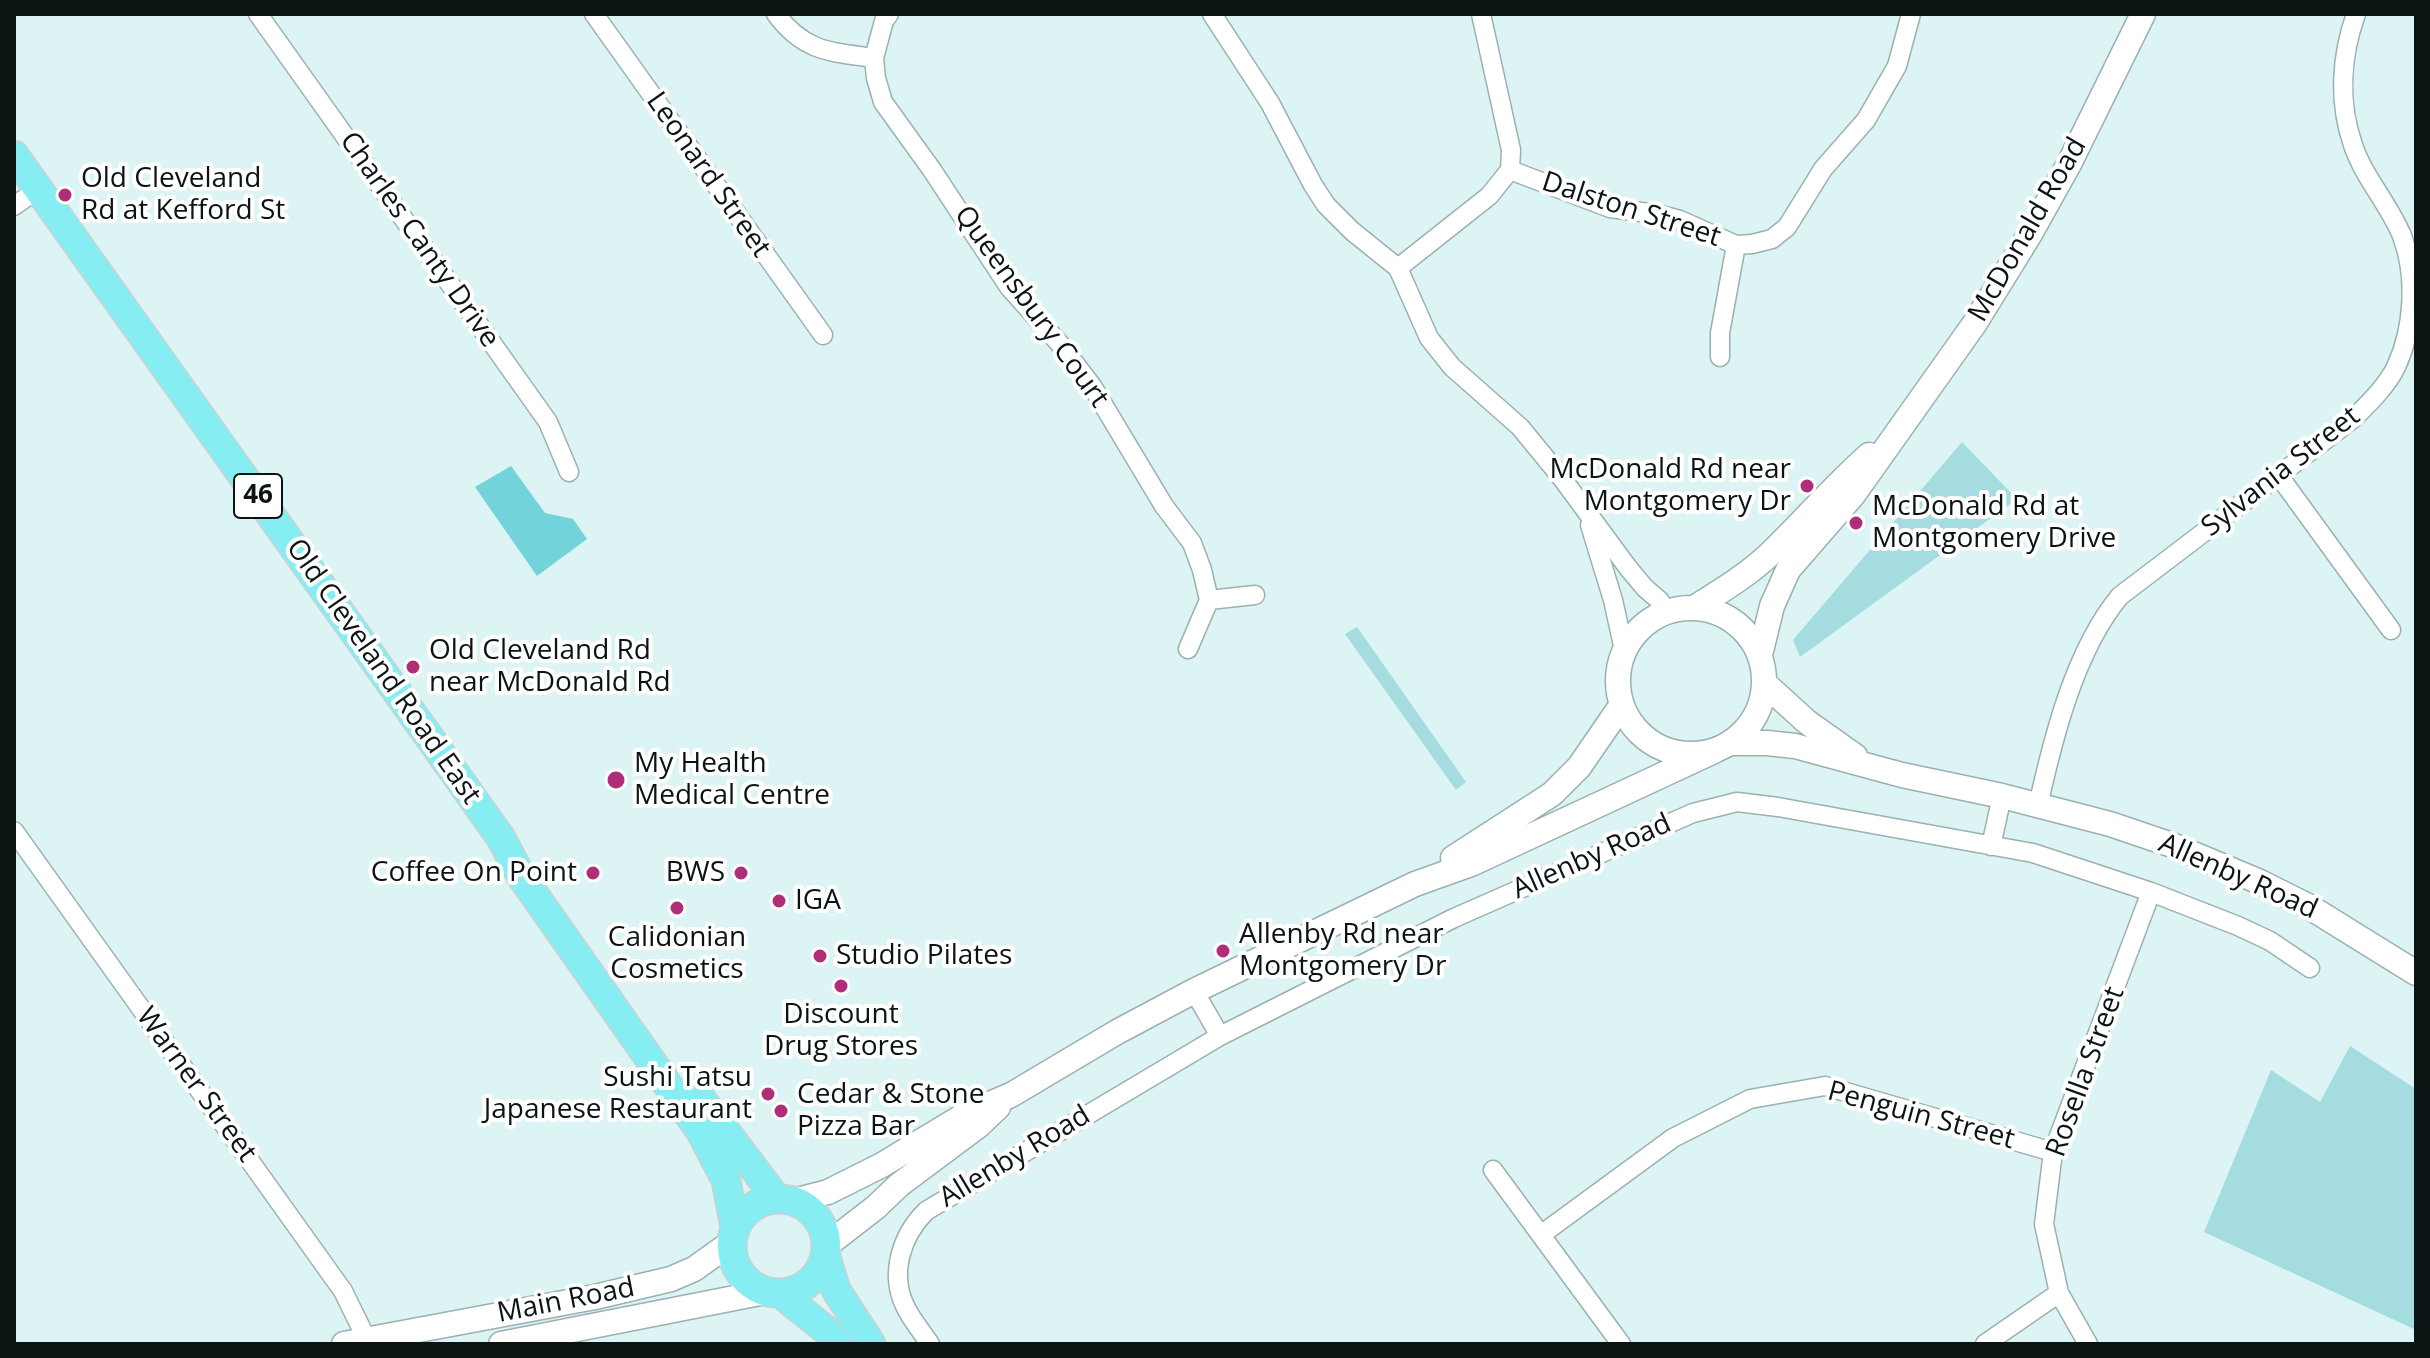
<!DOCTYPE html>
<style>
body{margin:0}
#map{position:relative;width:2430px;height:1358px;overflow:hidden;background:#ddf4f5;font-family:"Open Sans",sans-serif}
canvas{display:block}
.frame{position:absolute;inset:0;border:16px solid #0b1313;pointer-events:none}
</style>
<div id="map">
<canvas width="2430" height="1358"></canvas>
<div class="frame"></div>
</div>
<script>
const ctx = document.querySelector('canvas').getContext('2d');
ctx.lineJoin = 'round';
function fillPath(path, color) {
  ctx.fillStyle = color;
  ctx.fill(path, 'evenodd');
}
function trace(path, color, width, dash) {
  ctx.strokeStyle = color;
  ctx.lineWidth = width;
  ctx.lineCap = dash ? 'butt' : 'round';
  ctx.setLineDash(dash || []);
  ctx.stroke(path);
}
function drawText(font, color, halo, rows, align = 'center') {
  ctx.font = font + ' "Open Sans",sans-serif';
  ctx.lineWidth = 8;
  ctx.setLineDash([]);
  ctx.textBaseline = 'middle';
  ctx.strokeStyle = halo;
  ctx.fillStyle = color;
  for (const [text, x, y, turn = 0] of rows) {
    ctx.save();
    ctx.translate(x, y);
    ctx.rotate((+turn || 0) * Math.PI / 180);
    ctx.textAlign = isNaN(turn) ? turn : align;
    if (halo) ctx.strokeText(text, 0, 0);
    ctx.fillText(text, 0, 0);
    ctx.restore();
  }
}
const green = new Path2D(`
 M 1962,442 L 2017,499 L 1800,657 L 1793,640 Z
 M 1357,627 L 1466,782 L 1456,790 L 1345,634 Z
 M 2350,1046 L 2416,1089 L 2416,1330 L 2204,1232 L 2271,1070 L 2320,1102 Z`);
const water = new Path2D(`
 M 511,466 L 545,513 L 573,519 L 587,539 L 537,576 L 475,487 Z`);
const minor = new Path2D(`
 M 258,14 L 548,422 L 569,472
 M 594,14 L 823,335
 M 776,14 C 804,52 831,52 874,58
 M 889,14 L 884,21 L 874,58 L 876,78 L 883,102 L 932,170 L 1009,287 L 1059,343 L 1092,386 L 1164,506 L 1192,543 L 1202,570 L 1209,600 L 1188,649
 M 1212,14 L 1270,103 L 1313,185 L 1326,205 L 1352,231 L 1398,268 L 1429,338 L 1452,367 L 1520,427 L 1561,477 L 1629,569 L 1645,588 L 1660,601 L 1665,612
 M 1510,170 L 1610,208 L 1657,214 L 1680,220 L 1736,245 L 1752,244 L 1772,239 L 1787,227 L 1823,169 L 1866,120 L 1897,66 L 1911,14
 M 14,206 L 38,189
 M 1398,268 L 1489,196 L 1510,170 L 1511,150 L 1481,14
 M 1720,357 L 1720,333 L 1736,245
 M 2279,476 L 2391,630
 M 1590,525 L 1613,600 L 1624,650
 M 1209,600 L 1255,595
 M 2038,806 C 2053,738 2075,650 2120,596 L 2354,418 C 2369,403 2386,387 2396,367 C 2414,328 2417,276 2402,236 C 2389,204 2364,178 2353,145 C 2338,102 2341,56 2356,14
 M 14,831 L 343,1291 L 369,1344
 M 1991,846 L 2002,796
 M 1194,991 L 1220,1036
 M 1493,1170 L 1621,1344
 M 1542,1234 L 1673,1138 L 1750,1099 L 1825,1086 L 2053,1152
 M 930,1344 C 922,1332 911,1319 905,1306 C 889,1273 902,1235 926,1211 L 1220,1036 L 1454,918 L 1693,813 L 1737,802 L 1778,807 L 2033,853 L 2151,892 L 2238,926 L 2270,941 L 2310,968
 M 1985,1344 L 2059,1293
 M 2088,1344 L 2059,1293 L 2044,1224 L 2053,1152 L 2151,892`);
const secondary = new Path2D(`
 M1618 681a73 73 0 1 1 146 0a73 73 0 1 1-146 0Z
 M 1694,608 C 1721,591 1748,575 1771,553 C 1804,521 1834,486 1869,455
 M 1760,655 L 1772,606 L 1788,570 L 1853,495 L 1975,323 L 2030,234 L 2069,164 L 2143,14
 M 1764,683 L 1807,722 L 1855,756
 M 1730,743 L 1767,743 L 1795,746 L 1902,775 L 2002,796 L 2110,824 L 2172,845 L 2260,882 L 2308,906 L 2416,973
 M 1453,858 L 1552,794 L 1579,767 L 1621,706
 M 793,1201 L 828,1192 L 882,1165 L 968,1113 L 1011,1095 L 1117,1032 L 1194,991 L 1415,884 L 1471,864 L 1716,750
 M 827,1245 L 876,1207 L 899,1185 L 978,1126 L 998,1107
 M 344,1344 L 595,1297 L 671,1279 L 694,1269 L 732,1242
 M 501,1344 L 765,1292`);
const primary = new Path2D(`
 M 14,155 L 501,838 L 521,876 L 701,1132 L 726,1180 L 735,1228
 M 696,1092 L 777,1199
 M732 1246a47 47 0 1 1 94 0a47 47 0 1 1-94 0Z
 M 826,1257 L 836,1290 L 871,1344
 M 781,1294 L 827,1331 L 837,1344`);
const markers = [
 [65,195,8,"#b02d78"],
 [1807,486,8,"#b02d78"],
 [1856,523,8,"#b02d78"],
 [413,667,8,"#b02d78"],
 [616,780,10,"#b02d78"],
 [593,873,8,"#b02d78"],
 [741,873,8,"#b02d78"],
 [779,901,8,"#b02d78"],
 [677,908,8,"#b02d78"],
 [1223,951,8,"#b02d78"],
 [820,956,8,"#b02d78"],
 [841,986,8,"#b02d78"],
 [768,1094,8,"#b02d78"],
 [781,1111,8,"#b02d78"]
];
const shields = [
 [258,496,48]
];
const shieldNames = [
 ["46",258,496]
];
const streetNames = [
 ["Leonard Street",708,175,55],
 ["Dalston Street",1631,210,18],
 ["McDonald Road",2028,230,-60],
 ["Charles Canty Drive",419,240,55],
 ["Queensbury Court",1031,307,54],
 ["Sylvania Street",2281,472,-38],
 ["Old Cleveland Road East",383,672,55],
 ["Allenby Road",1592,857,-24],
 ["Allenby Road",2238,877,24],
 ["Rosella Street",2086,1072,-70],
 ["Warner Street",196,1085,54],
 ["Penguin Street",1921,1116,15],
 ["Allenby Road",1015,1157,-31],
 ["Main Road",566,1301,-11]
];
const poiNames = [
 ["Old Cleveland",81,179],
 ["Rd at Kefford St",81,211],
 ["McDonald Rd near",1791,470,"right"],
 ["Montgomery Dr",1791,502,"right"],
 ["McDonald Rd at",1872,507],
 ["Montgomery Drive",1872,539],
 ["Old Cleveland Rd",429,651],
 ["near McDonald Rd",429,683],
 ["My Health",634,764],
 ["Medical Centre",634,796],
 ["Coffee On Point",577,873,"right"],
 ["BWS",725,873,"right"],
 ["IGA",795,901],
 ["Allenby Rd near",1239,935],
 ["Montgomery Dr",1239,967],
 ["Calidonian",677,938,"center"],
 ["Cosmetics",677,970,"center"],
 ["Studio Pilates",836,956],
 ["Discount",841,1015,"center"],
 ["Drug Stores",841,1047,"center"],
 ["Sushi Tatsu",752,1078,"right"],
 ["Japanese Restaurant",752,1110,"right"],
 ["Cedar & Stone",797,1095],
 ["Pizza Bar",797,1127]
];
fillPath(green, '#a4dcdf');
fillPath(water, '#72d4da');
trace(minor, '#9bb0b1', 21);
trace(secondary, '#9bb0b1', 27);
trace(primary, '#ced0d0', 31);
trace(minor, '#fff', 18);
trace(secondary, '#fff', 24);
trace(primary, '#86eef3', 28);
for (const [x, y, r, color] of markers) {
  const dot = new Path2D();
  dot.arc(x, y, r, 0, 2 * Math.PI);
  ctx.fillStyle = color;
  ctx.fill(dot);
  trace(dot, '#fff', 3);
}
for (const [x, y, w] of shields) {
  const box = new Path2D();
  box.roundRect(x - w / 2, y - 22, w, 44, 6);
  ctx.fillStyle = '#fff';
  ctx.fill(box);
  trace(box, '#0b1313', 2);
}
drawText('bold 26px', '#0b1313', null, shieldNames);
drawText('28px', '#0b1313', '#fff', streetNames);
drawText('28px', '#0b1313', '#fff', poiNames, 'left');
</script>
